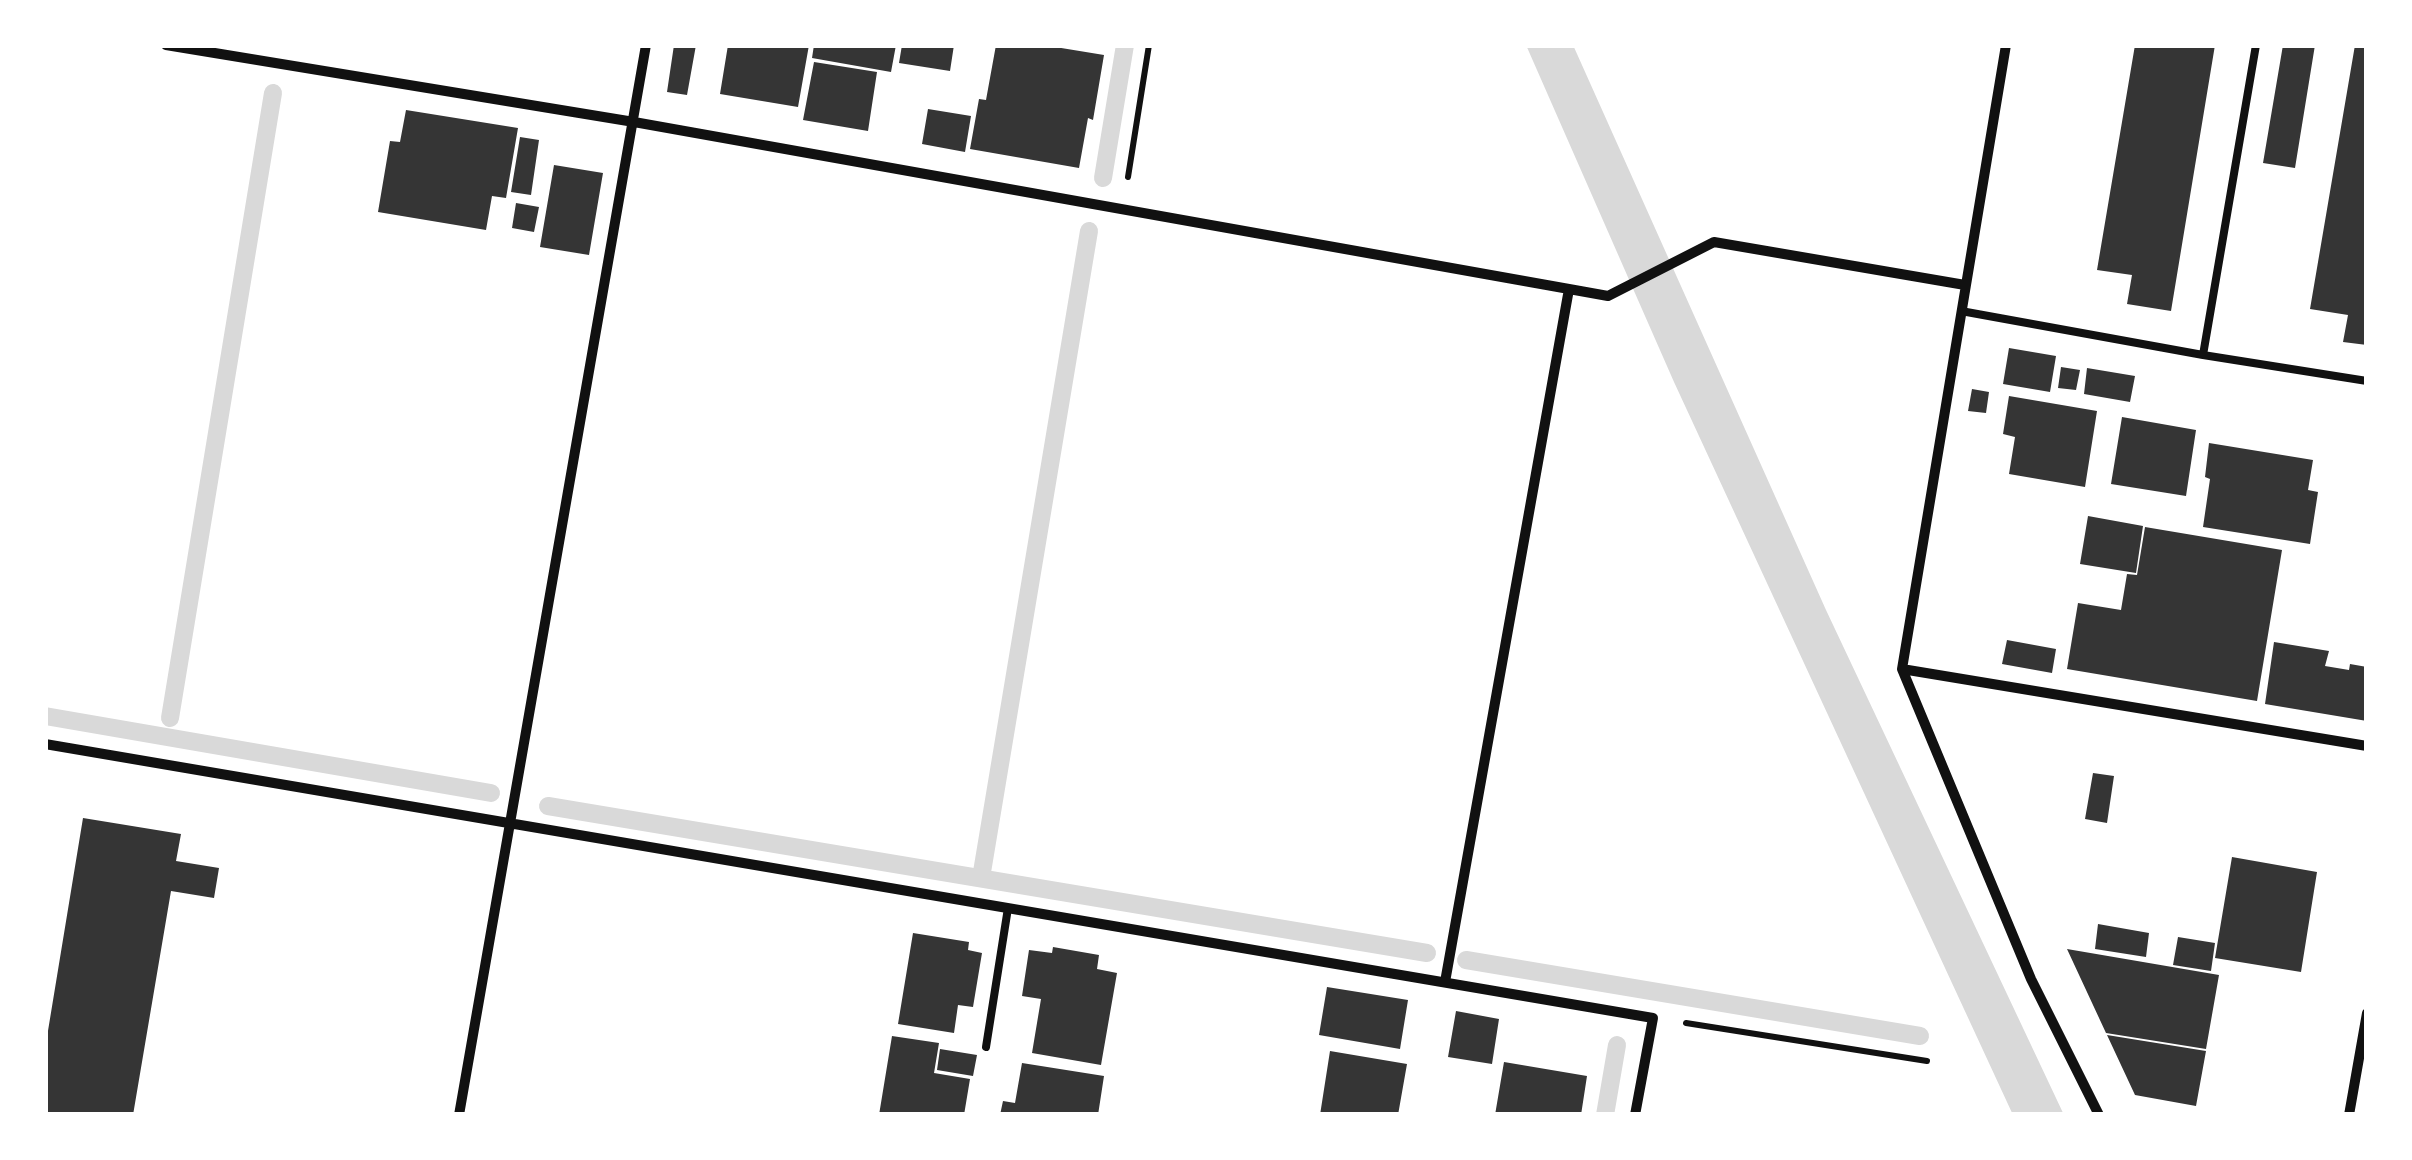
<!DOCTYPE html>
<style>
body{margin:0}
#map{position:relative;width:2412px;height:1160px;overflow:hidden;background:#fff;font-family:Montserrat,sans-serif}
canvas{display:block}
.frame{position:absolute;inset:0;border:48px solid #fff;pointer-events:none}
</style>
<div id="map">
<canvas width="2412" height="1160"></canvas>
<div class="frame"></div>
</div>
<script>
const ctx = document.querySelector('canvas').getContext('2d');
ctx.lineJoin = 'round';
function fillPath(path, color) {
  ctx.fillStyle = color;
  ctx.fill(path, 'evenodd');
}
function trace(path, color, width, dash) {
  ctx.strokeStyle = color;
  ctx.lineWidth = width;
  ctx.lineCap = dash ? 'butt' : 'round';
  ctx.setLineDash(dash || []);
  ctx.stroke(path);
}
const water = new Path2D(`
 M 1526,45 L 1573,45 L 1826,610 L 2064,1115 L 2013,1115 L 1674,382 Z`);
const stream = new Path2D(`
 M 1103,178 L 1125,45
 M 45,716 L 491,793
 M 170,718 L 273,93
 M 548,806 L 1427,953
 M 981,878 L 1089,231
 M 1466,960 L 1920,1036
 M 1605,1115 L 1617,1045`);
const building = new Path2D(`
 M 674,45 L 696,45 L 687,95 L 667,92 Z
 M 728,45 L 809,45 L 798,107 L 720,94 Z
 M 814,45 L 896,45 L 891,72 L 812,58 Z
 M 902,45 L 954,45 L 950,71 L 899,63 Z
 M 996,45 L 1043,45 L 1104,55 L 1093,120 L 1088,118 L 1079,168 L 970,149 L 979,99 L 986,100 Z
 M 2135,45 L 2215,45 L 2171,311 L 2127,304 L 2132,275 L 2097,270 Z
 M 2283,45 L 2315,45 L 2295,168 L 2263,163 Z
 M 2355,45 L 2367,45 L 2367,345 L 2343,342 L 2348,315 L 2310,309 Z
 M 814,62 L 877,72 L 868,131 L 803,120 Z
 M 928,109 L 971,116 L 965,152 L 922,144 Z
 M 406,110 L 518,128 L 506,198 L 492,196 L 486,230 L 378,212 L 390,141 L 400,142 Z
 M 520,137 L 539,140 L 531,195 L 511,192 Z
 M 554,165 L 603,173 L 589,255 L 540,247 Z
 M 516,203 L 539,207 L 534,232 L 512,228 Z
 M 2009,348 L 2056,356 L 2050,392 L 2003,384 Z
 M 2061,367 L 2080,370 L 2076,390 L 2058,388 Z
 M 2087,368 L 2135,376 L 2130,402 L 2084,394 Z
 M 1972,389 L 1989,392 L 1986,413 L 1968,411 Z
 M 2009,396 L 2097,411 L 2085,487 L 2009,474 L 2015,437 L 2003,434 Z
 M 2122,417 L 2196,430 L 2186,496 L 2111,484 Z
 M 2209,443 L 2313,460 L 2308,490 L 2318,492 L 2310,544 L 2203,527 L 2210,479 L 2205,477 Z
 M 2088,516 L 2143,526 L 2136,573 L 2080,564 Z
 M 2145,527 L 2282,550 L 2257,701 L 2067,669 L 2078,603 L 2121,610 L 2127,574 L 2137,575 Z
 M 2007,640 L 2056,649 L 2052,673 L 2002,664 Z
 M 2274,642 L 2329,651 L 2325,666 L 2349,670 L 2350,664 L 2367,667 L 2367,721 L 2265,704 Z
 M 2093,773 L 2114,776 L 2107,823 L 2085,819 Z
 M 83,818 L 181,834 L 176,861 L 219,868 L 214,898 L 171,891 L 133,1115 L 45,1115 L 45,1049 Z
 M 2232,857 L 2317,872 L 2301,972 L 2215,958 Z
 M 2098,924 L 2149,933 L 2146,957 L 2095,949 Z
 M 913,933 L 969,942 L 968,950 L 982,953 L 973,1007 L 958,1005 L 954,1033 L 898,1024 Z
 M 2178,937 L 2215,943 L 2211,971 L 2173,965 Z
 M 1053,947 L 1099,955 L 1097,969 L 1117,973 L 1101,1065 L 1032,1053 L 1041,999 L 1022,996 L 1029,950 L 1052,953 Z
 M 2067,949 L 2219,975 L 2206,1049 L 2106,1033 Z
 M 1327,987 L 1408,1000 L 1400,1049 L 1319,1035 Z
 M 1456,1011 L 1499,1019 L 1492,1064 L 1448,1057 Z
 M 2107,1035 L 2206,1051 L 2196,1106 L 2135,1095 Z
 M 892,1036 L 939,1043 L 934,1073 L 970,1079 L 964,1115 L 879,1115 Z
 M 940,1049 L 977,1055 L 973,1076 L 937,1070 Z
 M 1330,1051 L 1407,1064 L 1398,1115 L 1320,1115 Z
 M 1504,1062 L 1587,1076 L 1581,1115 L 1495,1115 Z
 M 1022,1063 L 1104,1076 L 1098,1115 L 1000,1115 L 1003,1101 L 1015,1103 Z`);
const path = new Path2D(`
 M 1128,177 L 1149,45
 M 1686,1023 L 1927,1061`);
const service = new Path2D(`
 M 1961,311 L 2203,355 L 2367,381
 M 2203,355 L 2256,45
 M 986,1047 L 1008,908`);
const minor = new Path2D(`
 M 166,45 L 634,122 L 1569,289 L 1445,982
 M 2006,45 L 1902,669 L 2031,979 L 2099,1115
 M 1569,289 L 1608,296 L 1714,242 L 1965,285
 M 1902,669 L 2367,746
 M 45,744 L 1653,1018 L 1635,1115
 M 459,1115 L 646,45
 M 2349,1115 L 2367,1013`);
fillPath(water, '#d9d9d9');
trace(stream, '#d9d9d9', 18);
fillPath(building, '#353535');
trace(path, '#111', 6);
trace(service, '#111', 8);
trace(minor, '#111', 10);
</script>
